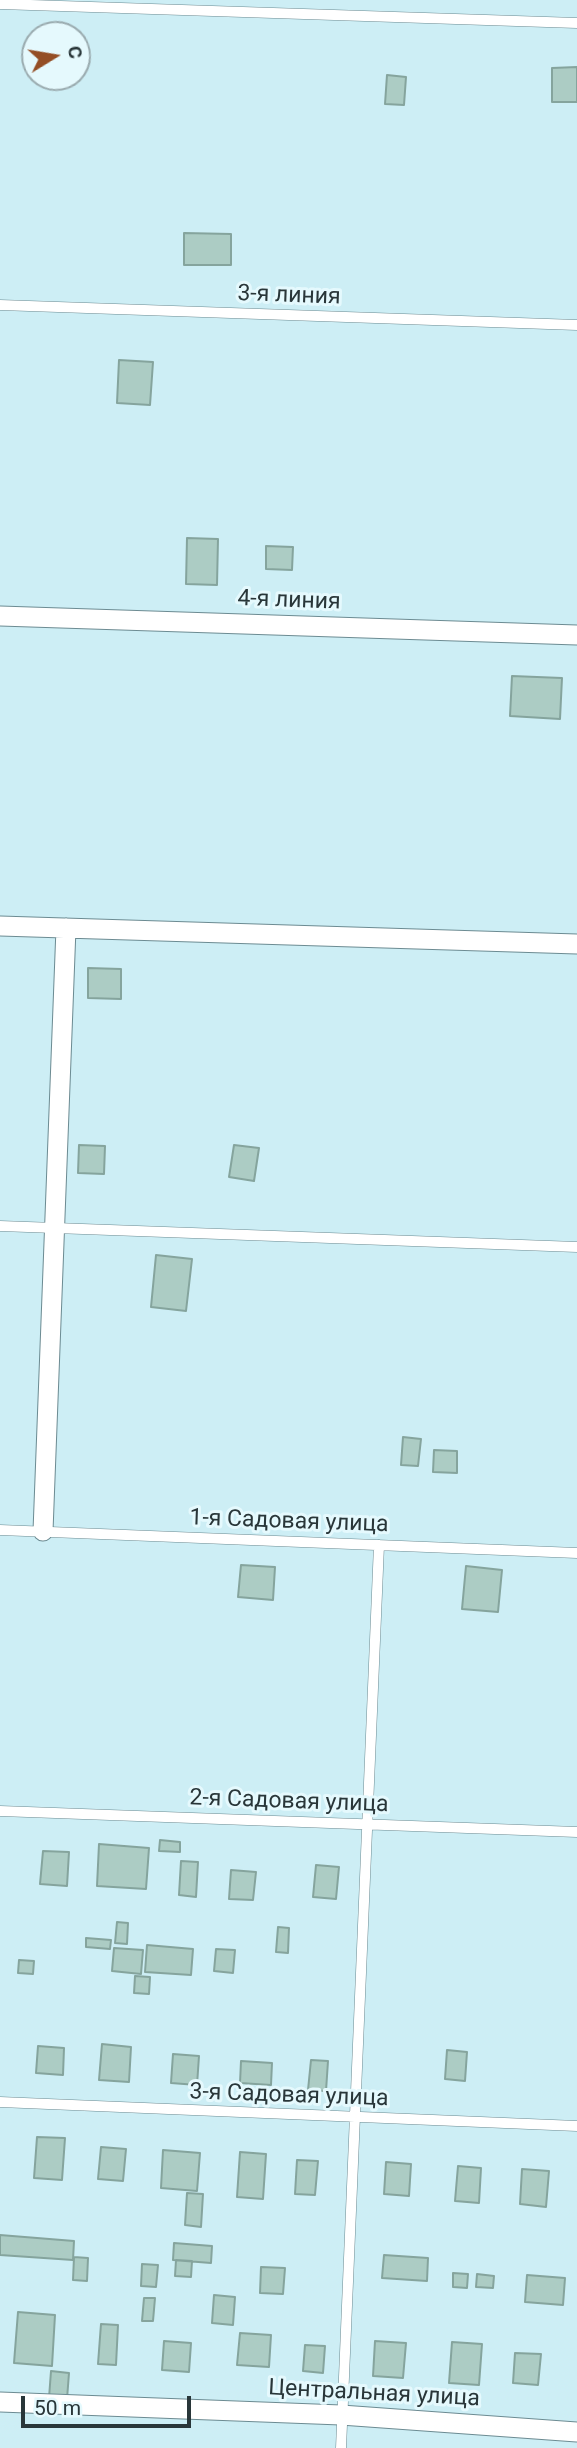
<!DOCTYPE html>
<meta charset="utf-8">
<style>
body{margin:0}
#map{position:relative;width:577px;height:2448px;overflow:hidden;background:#cdeef5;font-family:Roboto,sans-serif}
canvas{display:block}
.north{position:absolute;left:21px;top:21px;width:70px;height:70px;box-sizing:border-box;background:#e5f9fd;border:2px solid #9aabaf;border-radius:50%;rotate:79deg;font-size:19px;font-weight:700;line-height:28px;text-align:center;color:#293639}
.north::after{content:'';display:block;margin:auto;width:24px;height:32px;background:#944e25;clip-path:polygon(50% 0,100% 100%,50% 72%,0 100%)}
.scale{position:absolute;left:21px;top:2396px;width:170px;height:32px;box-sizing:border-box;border:4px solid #293639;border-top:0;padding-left:9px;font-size:21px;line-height:24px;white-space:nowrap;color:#293639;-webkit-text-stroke:5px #e5f9fd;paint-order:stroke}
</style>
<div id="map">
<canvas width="577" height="2448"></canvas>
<div class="north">С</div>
<div class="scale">50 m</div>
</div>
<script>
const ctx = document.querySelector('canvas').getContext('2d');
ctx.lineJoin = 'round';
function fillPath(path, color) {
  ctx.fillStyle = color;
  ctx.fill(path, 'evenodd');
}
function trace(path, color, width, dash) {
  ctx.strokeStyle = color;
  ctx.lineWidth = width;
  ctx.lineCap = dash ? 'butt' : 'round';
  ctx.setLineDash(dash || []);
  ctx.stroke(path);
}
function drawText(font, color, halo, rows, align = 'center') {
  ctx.font = font + ' Roboto,sans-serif';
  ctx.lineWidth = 6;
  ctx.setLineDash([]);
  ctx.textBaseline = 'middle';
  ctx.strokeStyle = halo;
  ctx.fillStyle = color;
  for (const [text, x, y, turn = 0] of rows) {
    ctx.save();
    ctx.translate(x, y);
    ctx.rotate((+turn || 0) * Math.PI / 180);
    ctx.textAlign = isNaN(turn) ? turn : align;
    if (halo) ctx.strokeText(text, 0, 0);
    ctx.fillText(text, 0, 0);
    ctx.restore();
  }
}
const building = new Path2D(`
 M 577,67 L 577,102 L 552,102 L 552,68 Z
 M 387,75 L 406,77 L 404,105 L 385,104 Z
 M 184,233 L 231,234 L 231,265 L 184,265 Z
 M 119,360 L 153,362 L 150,405 L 117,403 Z
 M 187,538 L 218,539 L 217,585 L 186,584 Z
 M 266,546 L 293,547 L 292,570 L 266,569 Z
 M 512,676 L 562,678 L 560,719 L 510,716 Z
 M 88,968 L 121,969 L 121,999 L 88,998 Z
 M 79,1145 L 105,1146 L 104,1174 L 78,1173 Z
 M 234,1145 L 259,1148 L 254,1181 L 229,1177 Z
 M 156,1255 L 192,1259 L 186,1311 L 151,1307 Z
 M 403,1437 L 421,1439 L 418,1466 L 401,1465 Z
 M 434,1450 L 457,1451 L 457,1473 L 433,1472 Z
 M 241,1565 L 275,1567 L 273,1600 L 238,1597 Z
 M 466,1566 L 502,1570 L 498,1612 L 462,1609 Z
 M 160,1840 L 180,1842 L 180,1852 L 159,1851 Z
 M 99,1844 L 149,1848 L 146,1889 L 97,1886 Z
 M 43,1851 L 69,1852 L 67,1886 L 40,1884 Z
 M 181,1861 L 198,1862 L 196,1897 L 179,1895 Z
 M 316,1865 L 339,1867 L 336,1899 L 313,1897 Z
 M 231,1870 L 256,1872 L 253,1900 L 229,1899 Z
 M 117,1922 L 128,1923 L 127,1944 L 115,1943 Z
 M 278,1927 L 289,1928 L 288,1953 L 276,1952 Z
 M 86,1938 L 111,1940 L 110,1949 L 86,1947 Z
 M 147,1945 L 193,1949 L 191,1975 L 145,1972 Z
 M 114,1948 L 143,1950 L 141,1974 L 112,1971 Z
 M 216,1949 L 235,1950 L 233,1973 L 214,1971 Z
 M 19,1960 L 34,1961 L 33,1974 L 18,1973 Z
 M 135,1976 L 150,1977 L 149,1994 L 134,1993 Z
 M 102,2044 L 131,2047 L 129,2082 L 99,2080 Z
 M 38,2046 L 64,2048 L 63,2075 L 36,2073 Z
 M 447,2050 L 467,2052 L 465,2081 L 445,2079 Z
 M 173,2054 L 199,2056 L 197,2085 L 171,2083 Z
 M 311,2060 L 328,2061 L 326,2091 L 308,2090 Z
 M 241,2061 L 272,2063 L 271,2085 L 240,2083 Z
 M 37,2137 L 65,2138 L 62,2180 L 34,2178 Z
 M 101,2147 L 126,2149 L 123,2181 L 98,2179 Z
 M 163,2150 L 200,2153 L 197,2191 L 161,2188 Z
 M 240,2152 L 266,2154 L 263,2199 L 237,2197 Z
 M 297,2160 L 318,2161 L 315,2195 L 295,2194 Z
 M 386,2162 L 411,2164 L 409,2196 L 384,2194 Z
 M 458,2166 L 481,2168 L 479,2203 L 455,2201 Z
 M 522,2169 L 549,2171 L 546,2207 L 520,2204 Z
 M 187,2193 L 203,2194 L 201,2227 L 185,2225 Z
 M 0,2235 L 74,2241 L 73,2260 L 0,2255 Z
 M 174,2243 L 212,2246 L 211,2263 L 173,2260 Z
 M 384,2255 L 428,2258 L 427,2281 L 382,2278 Z
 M 74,2257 L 88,2258 L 87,2281 L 73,2280 Z
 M 176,2260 L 192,2261 L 191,2277 L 175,2276 Z
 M 142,2264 L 158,2265 L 156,2287 L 141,2286 Z
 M 261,2267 L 285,2268 L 283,2294 L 260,2293 Z
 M 453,2273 L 468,2274 L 467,2288 L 453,2287 Z
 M 477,2274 L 494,2276 L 493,2288 L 476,2287 Z
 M 527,2275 L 565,2278 L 563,2305 L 525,2302 Z
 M 214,2295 L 235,2297 L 233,2325 L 212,2323 Z
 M 144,2298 L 155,2298 L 153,2321 L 142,2321 Z
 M 18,2312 L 55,2315 L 52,2366 L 14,2363 Z
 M 101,2324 L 118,2325 L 116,2365 L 98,2364 Z
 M 240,2333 L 271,2335 L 269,2367 L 237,2365 Z
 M 164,2341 L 191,2343 L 189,2372 L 162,2370 Z
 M 375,2341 L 406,2343 L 403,2378 L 373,2376 Z
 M 452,2342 L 482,2344 L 479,2385 L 449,2383 Z
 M 305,2345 L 325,2346 L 323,2373 L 303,2371 Z
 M 515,2353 L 541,2354 L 538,2385 L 513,2383 Z
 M 51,2371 L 69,2373 L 67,2399 L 49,2398 Z`);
const lane = new Path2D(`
 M 0,4 L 577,23
 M 0,305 L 577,325
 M 0,1226 L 577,1247
 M 0,1530 L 577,1553
 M 0,1811 L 577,1832
 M 0,2102 L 577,2126
 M 341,2448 L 379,1545`);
const street = new Path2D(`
 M 0,616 L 577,635
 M 0,926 L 577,944
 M 43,1531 L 66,928
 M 0,2402 L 341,2415 L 577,2432`);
const streetNames = [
 ["3-я линия",289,296,2],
 ["4-я линия",289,601,2],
 ["1-я Садовая улица",289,1522,2],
 ["2-я Садовая улица",289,1802,2],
 ["3-я Садовая улица",289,2096,2],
 ["Центральная улица",374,2394,3]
];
fillPath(building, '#acccc4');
trace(building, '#85a49d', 2);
trace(lane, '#6c8b92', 11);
trace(street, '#6c8b92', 21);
trace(lane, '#fff', 10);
trace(street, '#fff', 19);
drawText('23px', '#293639', '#e5f9fd', streetNames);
</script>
